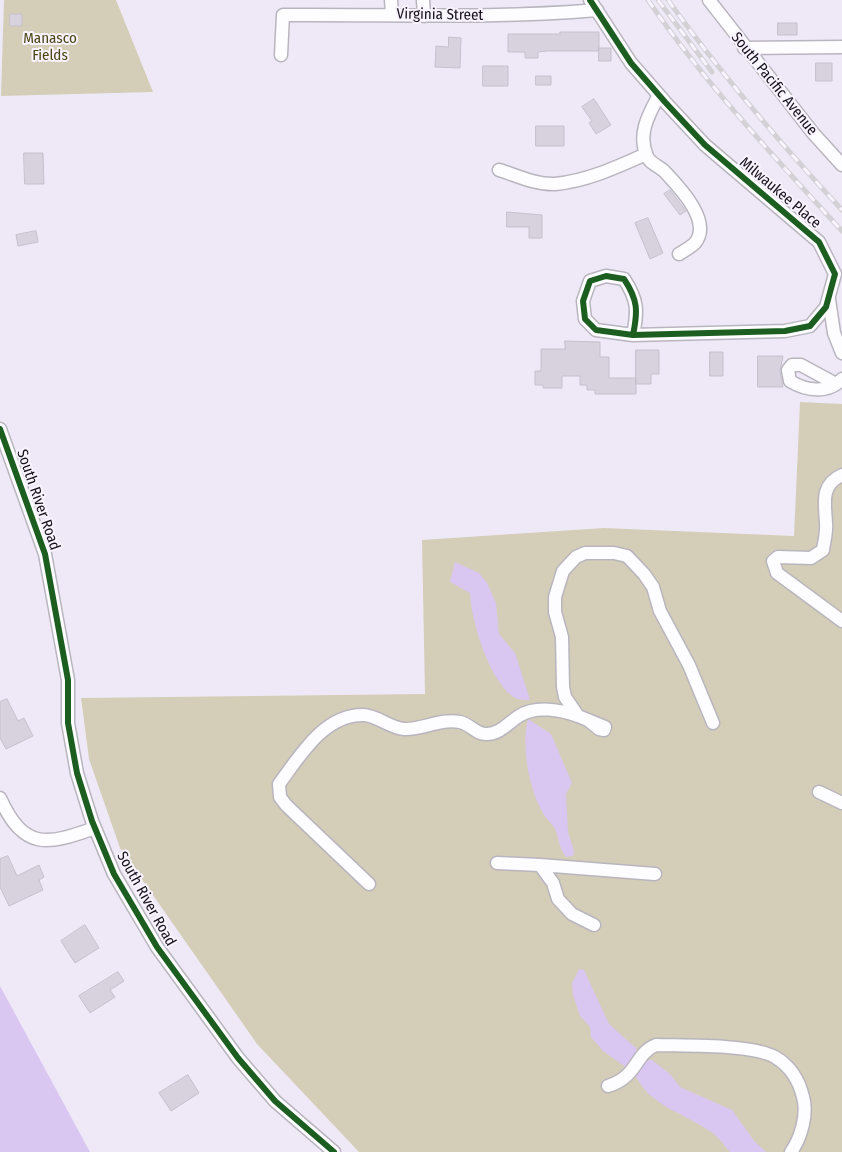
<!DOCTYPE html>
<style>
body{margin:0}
canvas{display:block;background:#efe9f7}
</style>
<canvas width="842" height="1152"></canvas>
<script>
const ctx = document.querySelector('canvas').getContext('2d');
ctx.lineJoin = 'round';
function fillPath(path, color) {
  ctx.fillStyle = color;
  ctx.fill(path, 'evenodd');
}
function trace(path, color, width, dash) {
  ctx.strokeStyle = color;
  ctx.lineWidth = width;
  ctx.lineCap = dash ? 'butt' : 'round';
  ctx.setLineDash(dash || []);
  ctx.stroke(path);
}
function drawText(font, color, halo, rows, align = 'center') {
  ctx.font = font + ' "Fira Sans Condensed",sans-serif';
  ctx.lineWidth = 4;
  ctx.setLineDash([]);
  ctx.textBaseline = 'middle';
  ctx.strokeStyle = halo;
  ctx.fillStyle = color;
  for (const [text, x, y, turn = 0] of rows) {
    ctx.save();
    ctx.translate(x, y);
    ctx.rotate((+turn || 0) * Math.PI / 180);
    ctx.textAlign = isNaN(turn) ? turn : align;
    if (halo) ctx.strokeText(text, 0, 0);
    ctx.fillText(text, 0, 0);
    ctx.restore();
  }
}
const green = new Path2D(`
 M 4,0 L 116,0 L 153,92 L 1,96 Z
 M 800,402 L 842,404 L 842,1152 L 359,1152 L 257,1044 L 120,848 L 89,759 L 81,698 L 425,694 L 422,540 L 604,528 L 794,536 Z`);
const water = new Path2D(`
 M 455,562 L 479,573 L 487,583 L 496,603 L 499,634 L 515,653 L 530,700 C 523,700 517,700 512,696 C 489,679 471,621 470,593 L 450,582 Z
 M 528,719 L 551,734 L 572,783 L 566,794 L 568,832 L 574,851 L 573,856 L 566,857 C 559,848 559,839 555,829 C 552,823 546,819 543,813 C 529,789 521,746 528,719 Z
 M 579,969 L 584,970 L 609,1024 L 636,1048 L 637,1052 L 627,1068 L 603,1051 L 591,1037 L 590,1027 L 580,1016 L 573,995 L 572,983 Z
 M 0,986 L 90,1152 L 0,1152 Z
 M 646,1060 L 652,1060 L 670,1074 L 680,1087 L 732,1110 L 755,1142 L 766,1152 L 730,1152 C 723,1144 717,1135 708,1130 C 682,1112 650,1106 635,1075 Z`);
const building = new Path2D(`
 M 10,14 L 22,14 L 22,26 L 10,26 Z
 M 778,23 L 797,23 L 797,35 L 778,35 Z
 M 560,32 L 599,32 L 599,51 L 547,51 L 538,52 L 538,58 L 525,58 L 525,52 L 508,52 L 508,34 L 560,34 Z
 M 449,37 L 461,38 L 460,68 L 435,67 L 436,46 L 448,47 Z
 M 599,48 L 611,48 L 611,61 L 599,61 Z
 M 816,63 L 832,63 L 832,81 L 816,81 Z
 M 483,66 L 508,66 L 508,86 L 483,86 Z
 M 536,76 L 551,76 L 551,85 L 536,85 Z
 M 594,99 L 611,125 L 596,134 L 589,123 L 592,121 L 582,107 Z
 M 536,126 L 564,126 L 564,146 L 536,146 Z
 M 24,153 L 43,153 L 44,184 L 25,184 Z
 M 670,190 L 686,211 L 680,215 L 664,194 Z
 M 507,212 L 542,215 L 542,238 L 529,238 L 529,227 L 507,227 Z
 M 648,218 L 663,253 L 650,259 L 635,223 Z
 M 36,231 L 38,242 L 18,246 L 16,235 Z
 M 565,341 L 600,342 L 600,357 L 609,357 L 609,378 L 636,378 L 636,394 L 595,394 L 595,390 L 587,390 L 587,385 L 580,385 L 580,376 L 562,376 L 562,388 L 543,388 L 543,385 L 535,385 L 535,371 L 541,371 L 541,349 L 565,349 Z
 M 636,350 L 659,350 L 659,374 L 651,374 L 651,384 L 636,384 Z
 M 710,352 L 723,352 L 723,376 L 710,376 Z
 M 758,356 L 783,356 L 780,371 L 783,387 L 758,387 Z
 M 7,699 L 18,721 L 24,718 L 33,736 L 6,749 L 0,738 L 0,702 Z
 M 8,856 L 17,876 L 39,865 L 44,877 L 39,880 L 43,890 L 9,906 L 0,887 L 0,859 Z
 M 85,925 L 99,948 L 75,963 L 61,941 Z
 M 118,972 L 124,981 L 110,990 L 115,997 L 90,1013 L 79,996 Z
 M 188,1075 L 199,1093 L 171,1111 L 159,1093 Z`);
const minor = new Path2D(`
 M 391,0 L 392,14
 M 423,0 L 424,16
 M 590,0 L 631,63 L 665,102 L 705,145 L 819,242 L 835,274 L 826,307 L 810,326 L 785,331 L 633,335 L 596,330 L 585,319 L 583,301 L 590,281 L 606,276 L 624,279 C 638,300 638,311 633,335
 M 709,0 L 813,133 L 842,165
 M 744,48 L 842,47
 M 281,55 L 283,15 C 388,14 492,19 597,10
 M 659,95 C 649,114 637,134 647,156 C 649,163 659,166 664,171 C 678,186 713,221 695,243 C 691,247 684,251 679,254
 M 499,170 C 516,175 536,185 555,184 C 587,181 617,167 646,154
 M 829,299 L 834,333 L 842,353
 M 836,384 L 801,365 L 792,365 L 788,370 L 790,381 C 806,391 828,394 842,379
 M 0,429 L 45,554 L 68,680 L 68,723 L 77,773 L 92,821 L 114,874 L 157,947 L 238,1058 L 275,1101 L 334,1152
 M 842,475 C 820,485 825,503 826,523 C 827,532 824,542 823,550 L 811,558 L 778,557 L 773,561 L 777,573 L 842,621
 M 588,720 L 599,729 L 604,730 L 605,727 L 578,716 L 565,697 L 563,687 L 562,637 L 555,612 L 555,597 L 563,571 L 576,557 L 585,553 L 614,553 L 627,556 L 644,574 L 653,587 L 660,611 L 689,665 L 713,723
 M 819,792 L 842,803
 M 0,798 C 24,851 47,845 95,828
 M 497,863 L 540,865 L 553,883 L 558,899 L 572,914 L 594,925
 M 540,865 L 655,874
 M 369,884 L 286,805 L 280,797 L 279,784 C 300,756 324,714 364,715 C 378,716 390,728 404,729 C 423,730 440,718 460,722 C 470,724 477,735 487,734 C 500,734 508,723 519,716 C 536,705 561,710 578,716
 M 608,1086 C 639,1076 634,1054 656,1045 C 684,1046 752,1044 775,1057 C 790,1066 799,1080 803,1097 C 808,1114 801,1138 791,1152`);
const rail = new Path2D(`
 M 648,0 C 705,83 774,157 842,231
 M 658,0 L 712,72
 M 668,0 C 721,74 780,143 842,210`);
const cycleway = new Path2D(`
 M 590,0 L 631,63 L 665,102 L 705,145 L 819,242 L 835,274 L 826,307 L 810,326 L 785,331 L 633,335 L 596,330 L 585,319 L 583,301 L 590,281 L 606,276 L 624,279 C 638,300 638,311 633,335
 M 0,429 L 45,554 L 68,680 L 68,723 L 77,773 L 92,821 L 114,874 L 157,947 L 238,1058 L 275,1101 L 334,1152`);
const streetNames = [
 ["Virginia Street",440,15,1],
 ["South Pacific Avenue",774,84,51],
 ["Milwaukee Place",780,193,40],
 ["South River Road",38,500,71],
 ["South River Road",146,899,61]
];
const parkNames = [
 ["Manasco",50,39],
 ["Fields",50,56]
];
fillPath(green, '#d4ceb8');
fillPath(water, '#d9c6f1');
fillPath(building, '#d7d2dd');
trace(building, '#c5c0cc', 1);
trace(minor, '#b9b5bf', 15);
trace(minor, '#fdfcfe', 12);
trace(rail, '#d3d1d6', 5);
trace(rail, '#f8f3fe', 3, [9]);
trace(cycleway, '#1b5e20', 6);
drawText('15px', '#15111a', '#f8f3fe', streetNames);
drawText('15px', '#4c4617', '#f8f3fe', parkNames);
</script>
